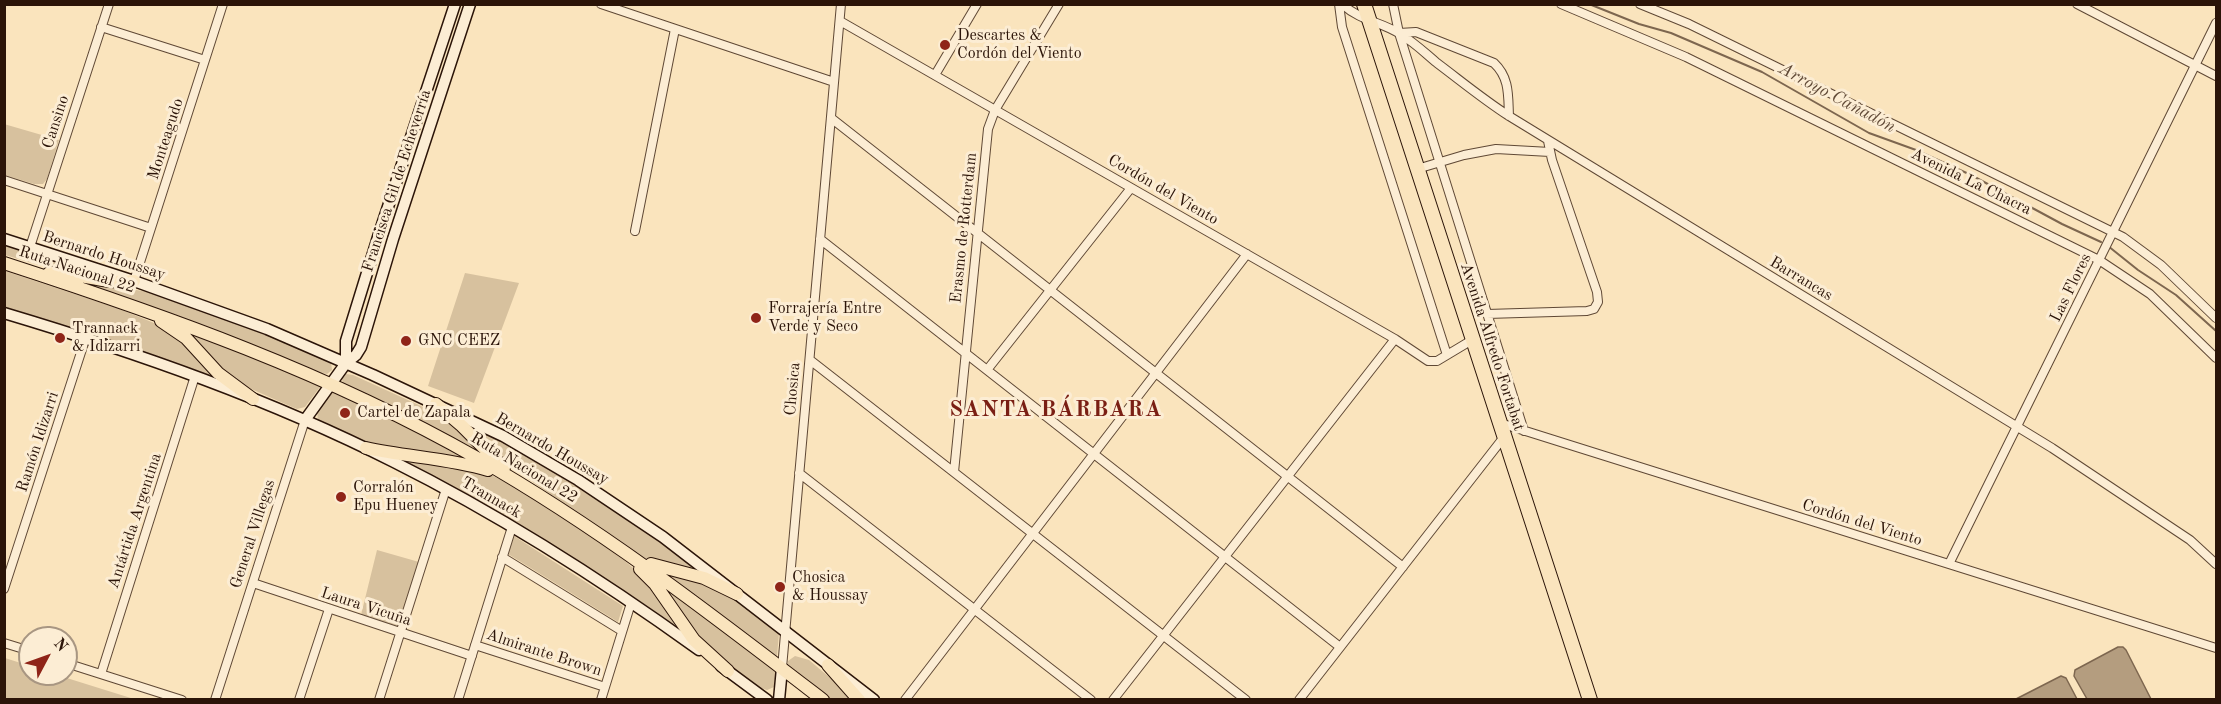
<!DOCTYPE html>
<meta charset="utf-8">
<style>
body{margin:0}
#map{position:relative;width:2221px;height:704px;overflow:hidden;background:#fae4bd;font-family:"Old Standard TT",serif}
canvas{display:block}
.frame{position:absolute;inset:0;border:6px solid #2b1408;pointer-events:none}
.north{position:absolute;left:18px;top:626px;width:60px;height:60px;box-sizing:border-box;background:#fcedd4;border:2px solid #a89682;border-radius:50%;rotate:49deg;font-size:16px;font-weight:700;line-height:24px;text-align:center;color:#2b1408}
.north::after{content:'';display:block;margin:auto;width:21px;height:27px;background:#8f2418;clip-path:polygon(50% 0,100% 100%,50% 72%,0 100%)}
</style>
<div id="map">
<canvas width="2221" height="704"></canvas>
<div class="frame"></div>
<div class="north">N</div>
</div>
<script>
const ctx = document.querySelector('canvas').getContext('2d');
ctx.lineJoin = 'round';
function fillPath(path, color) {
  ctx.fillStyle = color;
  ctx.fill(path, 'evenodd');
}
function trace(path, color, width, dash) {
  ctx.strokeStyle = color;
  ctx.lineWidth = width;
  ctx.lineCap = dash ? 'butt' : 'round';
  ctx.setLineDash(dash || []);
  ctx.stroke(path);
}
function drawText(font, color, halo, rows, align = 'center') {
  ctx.font = font + ' "Old Standard TT",serif';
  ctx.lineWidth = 6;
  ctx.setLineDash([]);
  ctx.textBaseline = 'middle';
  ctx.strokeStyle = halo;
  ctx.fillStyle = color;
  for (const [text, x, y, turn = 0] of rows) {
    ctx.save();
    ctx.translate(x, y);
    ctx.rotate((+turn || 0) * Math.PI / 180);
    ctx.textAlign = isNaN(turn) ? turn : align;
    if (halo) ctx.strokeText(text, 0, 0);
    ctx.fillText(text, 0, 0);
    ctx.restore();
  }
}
const green = new Path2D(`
 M 4,124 L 59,140 L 47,179 L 43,184 L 34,184 L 5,175 Z
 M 5,243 L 90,271 L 42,266 L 5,255 Z
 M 5,271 L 117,308 L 159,325 L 179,337 L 223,381 L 119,343 L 5,307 Z
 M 465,273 L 519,283 L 474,403 L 428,386 Z
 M 72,279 L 154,293 L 242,324 L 331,362 L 332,370 L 327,374 L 321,373 L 182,317 Z
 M 178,327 L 204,336 L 320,386 L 320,387 L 305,407 L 297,409 L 292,407 L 233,381 Z
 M 346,374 L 353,375 L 443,416 L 491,460 L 343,384 L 342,379 Z
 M 334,391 L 338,391 L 474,462 L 369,445 L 318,421 L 317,411 Z
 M 464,422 C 550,465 628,518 705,575 L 650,561 L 635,553 L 514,469 Z
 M 396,458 L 487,473 L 510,484 L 601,543 L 625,561 L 648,581 L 689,639 Z
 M 514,536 L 623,606 L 618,622 L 508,554 Z
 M 377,550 L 419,562 L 398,628 L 361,615 Z
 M 659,570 L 700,580 L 726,592 L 779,633 L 777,656 L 776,657 Z
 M 652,576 L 776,671 L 774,687 L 767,690 L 761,688 L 702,643 Z
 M 795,656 L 809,660 L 855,699 L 830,699 L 791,670 L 788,665 L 788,661 Z
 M 5,658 L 30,666 L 30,674 L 54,674 L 134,699 L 5,699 Z`);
const water = new Path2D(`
 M 2118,647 L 2123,647 L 2126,650 L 2151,699 L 2087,699 L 2074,676 L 2075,670 Z
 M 2061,676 L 2066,678 L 2077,699 L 2016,699 Z`);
const stream = new Path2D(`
 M 1589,4 L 1639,24 L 1671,33 L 1762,72 L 1869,133 L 1916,150 L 1971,175 L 2062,224 L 2101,242
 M 2108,246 L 2138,270 L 2176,295 L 2216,331`);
const street = new Path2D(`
 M 601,4 L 834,82
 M 1339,4 L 1342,27 L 1447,355
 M 1342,4 C 1362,22 1380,21 1400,34 C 1414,42 1425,53 1437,63 C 1461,81 1484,100 1509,116 L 2052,448 L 2190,540 L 2216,564
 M 1393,4 L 1399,33 L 1524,431
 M 1561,4 L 1686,57 L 2099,260 L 2150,294 L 2216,358
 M 1640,4 L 1689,24 L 2123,237 L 2161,265 L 2216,318
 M 2077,4 L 2216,76
 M 840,21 L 1395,339 L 1428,361 L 1437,361 L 1472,340
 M 101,27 L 205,60
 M 1399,33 L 1416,32 L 1494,63 C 1510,78 1508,96 1509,116
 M 935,75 L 977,4
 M 831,118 L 1403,567
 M 1417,169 L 1464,155 L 1496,149 L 1550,152
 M 4,180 L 151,228
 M 635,231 L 675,29
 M 820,239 L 1340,647
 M 30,247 L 109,4
 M 134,281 L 223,4
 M 1487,314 L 1587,311 L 1594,309 L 1598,302 L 1597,292 L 1552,160 L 1548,141
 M 810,360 L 1246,700
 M 987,370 L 1131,188
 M 1500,423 L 2216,648
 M 954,472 L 988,129 L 995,110 L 1059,4
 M 799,473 L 1091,700
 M 502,557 L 622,631
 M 1949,564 L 2216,23
 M 253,583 L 472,656
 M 4,589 L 86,337
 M 4,643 L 30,651
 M 475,645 L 605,687
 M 66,663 L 182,700
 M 782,668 L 841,4
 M 101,674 L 195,376
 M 215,700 L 305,420
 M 299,700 L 329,609
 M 379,700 L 446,489
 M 458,700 L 512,527
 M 601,700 L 631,603
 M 905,700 L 1247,254
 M 1113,700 L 1395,339
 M 1299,700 L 1504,437`);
const secondary = new Path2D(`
 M 4,239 L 134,281 L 267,329 L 373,375 L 503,436 L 578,480 L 663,537 L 874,700
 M 4,313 C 138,353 269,399 394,462 C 500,515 602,580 699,650
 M 346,363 L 346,341 L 379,234 L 455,4
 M 305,420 L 346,363 L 356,355 L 361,347 L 393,239 L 470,4
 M 721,666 L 767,700
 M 779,700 L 782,668`);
const primary = new Path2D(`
 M 4,263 C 167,316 328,373 477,458 C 600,528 711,614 823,700
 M 49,273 C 78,272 105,285 134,281
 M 161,321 L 186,338 L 218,373 L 253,399
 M 436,404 L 462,426 L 504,468
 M 366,448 C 406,457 448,458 488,470
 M 651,564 L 704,578 L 737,594
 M 640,569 L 655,584 L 694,640 L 728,671
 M 828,665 L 859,700`);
const highway = new Path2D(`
 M 1364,4 L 1590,700`);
const markers = [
 [945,45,6,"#8f2418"],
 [756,318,6,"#8f2418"],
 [60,338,6,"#8f2418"],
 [406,341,6,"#8f2418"],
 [345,413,6,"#8f2418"],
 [341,497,6,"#8f2418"],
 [780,587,6,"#8f2418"]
];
const poiNames = [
 ["Descartes &",957,36],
 ["Cordón del Viento",957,54],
 ["Forrajería Entre",768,309],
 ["Verde y Seco",768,327],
 ["Trannack",72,329],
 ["& Idizarri",72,347],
 ["GNC CEEZ",418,341],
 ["Cartel de Zapala",357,413],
 ["Corralón",353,488],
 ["Epu Hueney",353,506],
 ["Chosica",792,578],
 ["& Houssay",792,596]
];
const streetNames = [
 ["Cansino",56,122,-72],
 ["Monteagudo",166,139,-72],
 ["Francisca Gil de Echeverría",397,181,-72],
 ["Avenida La Chacra",1971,182,26],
 ["Cordón del Viento",1163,190,30],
 ["Erasmo de Rotterdam",964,228,-84],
 ["Bernardo Houssay",104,256,18],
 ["Ruta Nacional 22",77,270,18],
 ["Barrancas",1801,279,31],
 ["Las Flores",2071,288,-64],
 ["Avenida Alfredo Fortabat",1492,347,72],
 ["Chosica",793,389,-85],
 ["Ramón Idizarri",38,442,-72],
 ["Bernardo Houssay",552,449,30],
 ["Ruta Nacional 22",524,468,31],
 ["Trannack",491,498,30],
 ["Antártida Argentina",135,521,-72],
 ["Cordón del Viento",1862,523,17],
 ["General Villegas",253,534,-72],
 ["Laura Vicuña",366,607,18],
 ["Almirante Brown",544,653,18]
];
const waterNames = [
 ["Arroyo Cañadón",1837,98,28]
];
const districtNames = [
 ["SANTA BÁRBARA",1056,410]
];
fillPath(green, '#d7c19e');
fillPath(water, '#b49d7f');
trace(water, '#7d664f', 1.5);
trace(stream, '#7d664f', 2);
trace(street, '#5f4835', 10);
trace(secondary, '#2b1408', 13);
trace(primary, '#2b1408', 14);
trace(highway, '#2b1408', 16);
trace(street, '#fcedd4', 8);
trace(secondary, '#fcedd4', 10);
trace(primary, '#fae4bd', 12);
trace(highway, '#fae4bd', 14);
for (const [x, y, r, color] of markers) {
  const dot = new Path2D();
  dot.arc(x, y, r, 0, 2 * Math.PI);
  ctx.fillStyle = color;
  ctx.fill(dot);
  trace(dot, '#fcedd4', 2);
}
drawText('16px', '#2b1408', '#fcedd4', poiNames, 'left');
drawText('16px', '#2b1408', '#fcedd4', streetNames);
drawText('italic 18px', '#624b38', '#fcedd4', waterNames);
ctx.letterSpacing = '1.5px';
drawText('bold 22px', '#7a1f14', '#fcedd4', districtNames);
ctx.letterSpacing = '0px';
</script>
